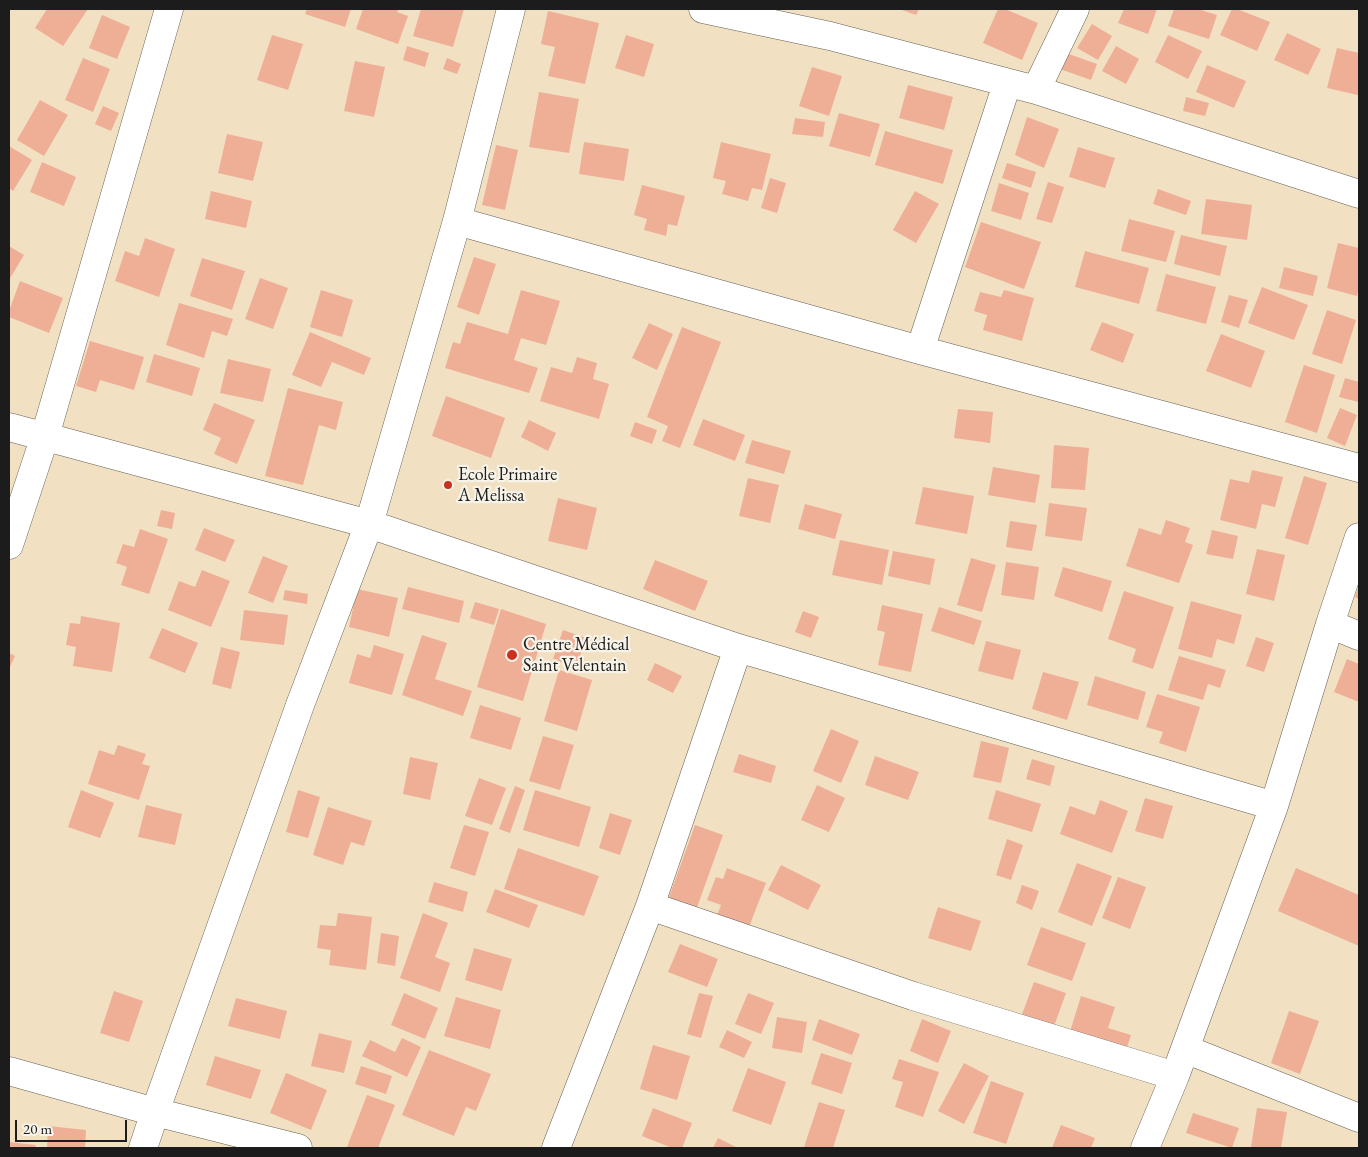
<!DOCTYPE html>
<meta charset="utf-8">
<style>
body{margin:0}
#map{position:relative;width:1368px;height:1157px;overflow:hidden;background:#f1e0c2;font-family:"EB Garamond",serif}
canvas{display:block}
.frame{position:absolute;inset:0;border:10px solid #1c1c1c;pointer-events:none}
.scale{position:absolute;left:15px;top:1120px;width:112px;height:22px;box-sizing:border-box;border:2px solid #1c1c1c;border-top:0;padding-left:6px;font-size:15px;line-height:18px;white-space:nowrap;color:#1c1c1c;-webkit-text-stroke:4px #f7f3e8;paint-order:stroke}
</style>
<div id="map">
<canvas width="1368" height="1157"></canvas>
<div class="frame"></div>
<div class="scale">20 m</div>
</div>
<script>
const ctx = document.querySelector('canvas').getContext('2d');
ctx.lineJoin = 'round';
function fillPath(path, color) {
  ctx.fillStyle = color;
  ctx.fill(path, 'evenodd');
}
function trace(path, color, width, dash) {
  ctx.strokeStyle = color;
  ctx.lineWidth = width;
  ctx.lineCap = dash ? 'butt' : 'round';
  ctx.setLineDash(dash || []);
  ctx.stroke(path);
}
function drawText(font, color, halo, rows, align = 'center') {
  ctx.font = font + ' "EB Garamond",serif';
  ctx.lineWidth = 4.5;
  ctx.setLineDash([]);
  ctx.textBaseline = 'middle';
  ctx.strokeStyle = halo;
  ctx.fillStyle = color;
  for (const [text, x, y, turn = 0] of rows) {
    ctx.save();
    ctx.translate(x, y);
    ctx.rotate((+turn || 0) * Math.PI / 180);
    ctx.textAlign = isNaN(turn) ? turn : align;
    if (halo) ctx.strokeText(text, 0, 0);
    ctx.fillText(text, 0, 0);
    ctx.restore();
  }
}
const building = new Path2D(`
 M 47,9 L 88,9 L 63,46 L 35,28 Z
 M 307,9 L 351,9 L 345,27 L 305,14 Z
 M 363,9 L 399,9 L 397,12 L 408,16 L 398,44 L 356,29 Z
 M 421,9 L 464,9 L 453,47 L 413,36 Z
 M 899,9 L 919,9 L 916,15 Z
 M 998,9 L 1005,9 L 1038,23 L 1022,60 L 983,43 Z
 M 1124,9 L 1157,9 L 1148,34 L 1118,23 Z
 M 1174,9 L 1198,9 L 1217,15 L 1209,39 L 1168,26 Z
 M 1232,9 L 1237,9 L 1270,22 L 1257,51 L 1220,35 Z
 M 548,11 L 599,23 L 585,84 L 548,76 L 555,47 L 541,44 Z
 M 102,15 L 130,27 L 117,59 L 89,48 Z
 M 1092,24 L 1112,36 L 1098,60 L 1077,48 Z
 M 1287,33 L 1321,49 L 1308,75 L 1274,60 Z
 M 272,35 L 303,44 L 288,90 L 257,80 Z
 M 626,35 L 654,44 L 644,77 L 615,68 Z
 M 1168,35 L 1202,51 L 1188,79 L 1155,62 Z
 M 407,46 L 429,53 L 425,67 L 403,60 Z
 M 1116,46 L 1139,59 L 1126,84 L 1102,71 Z
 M 1337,48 L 1359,53 L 1359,89 L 1358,95 L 1327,88 Z
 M 1066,53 L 1097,64 L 1091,80 L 1060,69 Z
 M 83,58 L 110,69 L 93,112 L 65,100 Z
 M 447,58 L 461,64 L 457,74 L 443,69 Z
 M 355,61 L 385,67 L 374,117 L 344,111 Z
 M 1207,65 L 1246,81 L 1234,108 L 1196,92 Z
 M 812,67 L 842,76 L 829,116 L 799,106 Z
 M 908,85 L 953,97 L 944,130 L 899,118 Z
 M 539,92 L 579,99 L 569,153 L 529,147 Z
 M 1186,97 L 1209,103 L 1205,116 L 1183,111 Z
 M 40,100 L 68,115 L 44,156 L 17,140 Z
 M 103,106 L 119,113 L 111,131 L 95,124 Z
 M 839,113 L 880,124 L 870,157 L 829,146 Z
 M 1027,117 L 1059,129 L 1044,168 L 1015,155 Z
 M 795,118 L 825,122 L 823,137 L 792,134 Z
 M 885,131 L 953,150 L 943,184 L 875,165 Z
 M 227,134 L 263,142 L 253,181 L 218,173 Z
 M 584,142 L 629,149 L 624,181 L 579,174 Z
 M 721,142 L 771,154 L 762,190 L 752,188 L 748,201 L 722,194 L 726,181 L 713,178 Z
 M 496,145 L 518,150 L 505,210 L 482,205 Z
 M 9,146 L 32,160 L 13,191 L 9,188 Z
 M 1078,147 L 1115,158 L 1105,188 L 1069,177 Z
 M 42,162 L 76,177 L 64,206 L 30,192 Z
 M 1007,163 L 1036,172 L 1031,188 L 1002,178 Z
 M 770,178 L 786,183 L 777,213 L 761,208 Z
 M 1048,182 L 1064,187 L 1052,223 L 1036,219 Z
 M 999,183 L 1029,193 L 1021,220 L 991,211 Z
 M 642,185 L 685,196 L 677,226 L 668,224 L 666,236 L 644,230 L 647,219 L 634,215 Z
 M 1158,189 L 1191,201 L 1186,215 L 1153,204 Z
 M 211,191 L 252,201 L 246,228 L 205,219 Z
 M 915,191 L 939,204 L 916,243 L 893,230 Z
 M 1206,199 L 1252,205 L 1247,240 L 1201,234 Z
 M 1129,219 L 1175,231 L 1166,262 L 1121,251 Z
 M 981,222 L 1041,242 L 1024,289 L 965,267 Z
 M 1181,235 L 1227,246 L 1220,276 L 1174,264 Z
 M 145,238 L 175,249 L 159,297 L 115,281 L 125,251 L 139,256 Z
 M 1338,243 L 1359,248 L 1359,288 L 1357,296 L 1327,288 Z
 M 9,246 L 24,255 L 9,280 Z
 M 1085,251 L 1149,268 L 1139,304 L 1075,287 Z
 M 474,257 L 496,264 L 479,315 L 457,307 Z
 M 202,258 L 245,271 L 232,310 L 190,296 Z
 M 1284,267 L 1318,276 L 1313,296 L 1279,288 Z
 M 1166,274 L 1216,287 L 1206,324 L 1156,311 Z
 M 260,278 L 288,288 L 273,329 L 245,319 Z
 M 20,281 L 63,298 L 49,333 L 9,317 L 9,311 Z
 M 1262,287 L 1308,305 L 1294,340 L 1248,323 Z
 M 321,290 L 353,300 L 342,337 L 310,327 Z
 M 521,290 L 560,301 L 546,345 L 521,338 L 514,360 L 538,368 L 529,393 L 445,368 L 453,342 L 460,344 L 467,322 L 508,334 Z
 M 1004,290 L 1034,298 L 1022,341 L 983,330 L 987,315 L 974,311 L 980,292 L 1001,297 Z
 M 1229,295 L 1248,300 L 1239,328 L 1221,322 Z
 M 179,303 L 233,319 L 227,336 L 212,331 L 204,358 L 166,345 Z
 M 1327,310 L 1356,320 L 1342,364 L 1312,354 Z
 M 1102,322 L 1134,334 L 1123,363 L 1090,350 Z
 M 649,323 L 673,334 L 657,370 L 632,358 Z
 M 682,327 L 721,342 L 680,448 L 662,441 L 668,426 L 647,417 Z
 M 310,332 L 371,358 L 364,375 L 332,362 L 321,387 L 292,375 Z
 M 1221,334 L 1265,351 L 1251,388 L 1206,371 Z
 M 90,341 L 144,357 L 134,390 L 100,380 L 96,392 L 76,386 Z
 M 154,354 L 200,368 L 192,396 L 146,382 Z
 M 577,357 L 597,363 L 593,379 L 609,384 L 599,419 L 540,401 L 551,367 L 572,373 Z
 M 228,359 L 271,369 L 263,402 L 220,393 Z
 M 1304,365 L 1335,375 L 1317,433 L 1285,422 Z
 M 1345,378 L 1359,382 L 1358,402 L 1339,397 Z
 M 288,388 L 343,402 L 336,430 L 319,425 L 303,485 L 265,476 Z
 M 446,396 L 505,418 L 491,458 L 432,436 Z
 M 214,403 L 255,420 L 237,464 L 214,454 L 221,438 L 203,430 Z
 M 1340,408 L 1357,415 L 1345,446 L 1327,438 Z
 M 958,409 L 993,412 L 990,443 L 954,438 Z
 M 703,419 L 745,435 L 735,461 L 693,445 Z
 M 529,420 L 556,433 L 548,451 L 521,437 Z
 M 635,422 L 657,430 L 652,444 L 630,436 Z
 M 752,440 L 791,451 L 784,474 L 745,463 Z
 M 1054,445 L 1089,448 L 1085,490 L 1051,488 Z
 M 993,467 L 1040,475 L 1035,503 L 988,495 Z
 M 1252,470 L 1283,477 L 1275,507 L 1262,504 L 1256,529 L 1220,520 L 1230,479 L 1249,483 Z
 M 1304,476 L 1327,483 L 1308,545 L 1285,538 Z
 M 748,478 L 779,485 L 770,523 L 739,516 Z
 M 923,487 L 974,496 L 967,534 L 915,524 Z
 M 558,498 L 597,508 L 587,550 L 548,541 Z
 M 1049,503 L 1087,508 L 1082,541 L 1045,536 Z
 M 805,504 L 842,514 L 835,539 L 798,529 Z
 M 161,510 L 175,513 L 172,529 L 157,526 Z
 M 1166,520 L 1190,528 L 1185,542 L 1193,545 L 1179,583 L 1126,566 L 1139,528 L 1161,535 Z
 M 1010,521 L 1037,525 L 1032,551 L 1006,547 Z
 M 204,528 L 235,540 L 225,562 L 195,550 Z
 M 140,529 L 168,539 L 149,594 L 121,585 L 127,567 L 116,563 L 123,544 L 134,547 Z
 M 1212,530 L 1238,536 L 1233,559 L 1206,554 Z
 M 840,540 L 889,550 L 882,585 L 832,575 Z
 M 1257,549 L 1285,555 L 1274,601 L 1246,594 Z
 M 893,551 L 935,559 L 930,585 L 888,576 Z
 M 263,556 L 288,566 L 273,603 L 248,593 Z
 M 971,558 L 996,565 L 982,612 L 957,605 Z
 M 655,560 L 708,581 L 695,611 L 643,589 Z
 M 1006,562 L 1039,567 L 1034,600 L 1001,595 Z
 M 1063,567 L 1112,581 L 1102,612 L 1054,596 Z
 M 202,570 L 230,581 L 211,627 L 168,610 L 179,581 L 195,587 Z
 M 1359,585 L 1359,599 L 1355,597 Z
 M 408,587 L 464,601 L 459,623 L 402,609 Z
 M 357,589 L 398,598 L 389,637 L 349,627 Z
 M 285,590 L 308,594 L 307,604 L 283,600 Z
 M 1124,591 L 1174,607 L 1153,669 L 1132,662 L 1136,649 L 1108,639 Z
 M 1191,601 L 1242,615 L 1234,644 L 1217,639 L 1212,658 L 1178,649 Z
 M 475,602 L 499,609 L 494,625 L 470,618 Z
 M 882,605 L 923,614 L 911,672 L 878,665 L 885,632 L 877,630 Z
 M 939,607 L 982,621 L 974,645 L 931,631 Z
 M 501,609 L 546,624 L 523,701 L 477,687 Z
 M 244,610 L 288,615 L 284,645 L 240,640 Z
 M 803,611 L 819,617 L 811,638 L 795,632 Z
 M 81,616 L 120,623 L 112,672 L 73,666 L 76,647 L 66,645 L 70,623 L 80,624 Z
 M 162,628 L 198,643 L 185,673 L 149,658 Z
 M 563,630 L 586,638 L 576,668 L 553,659 Z
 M 422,635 L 447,643 L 435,679 L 472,691 L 463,716 L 402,695 Z
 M 1256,637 L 1274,643 L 1264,672 L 1246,666 Z
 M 986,641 L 1021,650 L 1013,680 L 978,671 Z
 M 374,645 L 404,654 L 392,695 L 349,683 L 357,654 L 370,658 Z
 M 221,647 L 240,652 L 231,689 L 212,684 Z
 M 9,653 L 15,656 L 9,669 Z
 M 1179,656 L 1226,670 L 1220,688 L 1208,684 L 1203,700 L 1168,690 Z
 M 1347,659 L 1359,664 L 1359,702 L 1334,692 Z
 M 655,663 L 682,676 L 673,693 L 647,680 Z
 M 559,670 L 592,680 L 577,731 L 544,721 Z
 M 1043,672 L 1079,682 L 1067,720 L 1032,709 Z
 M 1095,676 L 1146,692 L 1138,720 L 1087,705 Z
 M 1157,694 L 1200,707 L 1186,752 L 1159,743 L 1163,732 L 1146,727 Z
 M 480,705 L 521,718 L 511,750 L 470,738 Z
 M 831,729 L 859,741 L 841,783 L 813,771 Z
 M 543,736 L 574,745 L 560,790 L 529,781 Z
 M 981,741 L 1009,748 L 1001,783 L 973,777 Z
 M 118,745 L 146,754 L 142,764 L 150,766 L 139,800 L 88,784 L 99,750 L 114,755 Z
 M 739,754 L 776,766 L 771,783 L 733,772 Z
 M 875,756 L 919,772 L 908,800 L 865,785 Z
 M 410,757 L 438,763 L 430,800 L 403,794 Z
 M 1032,759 L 1055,766 L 1050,786 L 1026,779 Z
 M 479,778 L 506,788 L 492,825 L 465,816 Z
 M 817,785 L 845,798 L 829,832 L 801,820 Z
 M 515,786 L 525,790 L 510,833 L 499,829 Z
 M 81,790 L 114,803 L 100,838 L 68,827 Z
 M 298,790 L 320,797 L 308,838 L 286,832 Z
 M 535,790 L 591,807 L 579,847 L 523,830 Z
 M 996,790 L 1041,804 L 1032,832 L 988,819 Z
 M 1145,798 L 1173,806 L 1163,839 L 1135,831 Z
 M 1100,800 L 1128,811 L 1112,853 L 1060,834 L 1070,806 L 1095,815 Z
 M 146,805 L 182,814 L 175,845 L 138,837 Z
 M 328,807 L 372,821 L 364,846 L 351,842 L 343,865 L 313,855 Z
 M 610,813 L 632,820 L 620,855 L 599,848 Z
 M 464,825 L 489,832 L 475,876 L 450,868 Z
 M 695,825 L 723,835 L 696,910 L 668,900 Z
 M 1007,839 L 1023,845 L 1011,880 L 996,875 Z
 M 518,848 L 599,876 L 584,916 L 504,889 Z
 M 1077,863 L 1112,876 L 1092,926 L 1058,912 Z
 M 781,865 L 821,885 L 808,910 L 768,890 Z
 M 727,868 L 766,883 L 747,932 L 715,920 L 721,905 L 707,900 L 716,877 L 723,879 Z
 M 1296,868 L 1359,895 L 1359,946 L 1278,911 Z
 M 1118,877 L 1146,887 L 1130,929 L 1102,918 Z
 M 434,882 L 468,892 L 463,912 L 428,902 Z
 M 1022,885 L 1039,891 L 1032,910 L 1016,903 Z
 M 495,889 L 538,905 L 529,928 L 486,912 Z
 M 938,907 L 981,921 L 971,951 L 928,938 Z
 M 338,913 L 372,917 L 366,970 L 329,965 L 331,950 L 317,948 L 320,925 L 336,926 Z
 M 423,913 L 448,923 L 435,957 L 450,963 L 440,992 L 400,978 Z
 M 1041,927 L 1086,943 L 1072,981 L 1027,965 Z
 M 381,933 L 399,936 L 395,966 L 377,963 Z
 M 680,944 L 718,959 L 707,987 L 668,972 Z
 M 474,948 L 512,959 L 502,991 L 465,980 Z
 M 1034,982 L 1066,993 L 1053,1029 L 1021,1017 Z
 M 114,991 L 143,1001 L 129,1042 L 100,1033 Z
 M 404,993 L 438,1008 L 425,1039 L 391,1025 Z
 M 699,993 L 713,996 L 701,1038 L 687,1034 Z
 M 748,993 L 774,1003 L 761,1034 L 735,1024 Z
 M 1081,996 L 1115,1007 L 1108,1028 L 1131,1035 L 1125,1053 L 1069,1035 Z
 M 456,997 L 501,1010 L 490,1049 L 444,1036 Z
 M 236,998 L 287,1011 L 280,1039 L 228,1026 Z
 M 1289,1011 L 1319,1021 L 1300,1074 L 1271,1063 Z
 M 777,1017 L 807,1022 L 802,1053 L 772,1048 Z
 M 819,1019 L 860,1034 L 852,1055 L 812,1040 Z
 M 922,1019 L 951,1031 L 938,1063 L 910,1051 Z
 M 727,1030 L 752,1042 L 744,1058 L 719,1047 Z
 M 319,1033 L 352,1041 L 344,1073 L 311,1066 Z
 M 402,1038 L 421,1047 L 407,1077 L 362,1056 L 370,1040 L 395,1052 Z
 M 653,1045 L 690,1056 L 677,1100 L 640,1089 Z
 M 429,1050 L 491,1074 L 476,1111 L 466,1107 L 454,1136 L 402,1115 Z
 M 821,1053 L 852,1063 L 842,1094 L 811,1084 Z
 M 215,1056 L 261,1070 L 251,1099 L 206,1085 Z
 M 899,1059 L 939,1072 L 923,1117 L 895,1107 L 903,1082 L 892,1079 Z
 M 964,1063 L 989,1076 L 964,1124 L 938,1111 Z
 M 361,1066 L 392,1076 L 386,1094 L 355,1084 Z
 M 748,1068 L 786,1082 L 771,1125 L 732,1111 Z
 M 286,1073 L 327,1090 L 311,1130 L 270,1113 Z
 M 991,1081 L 1024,1093 L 1006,1144 L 973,1133 Z
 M 367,1095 L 395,1105 L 378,1148 L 350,1148 L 347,1147 Z
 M 819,1102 L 845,1110 L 833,1148 L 804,1147 Z
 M 653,1108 L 692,1123 L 682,1148 L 672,1148 L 642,1136 Z
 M 1257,1108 L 1287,1112 L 1281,1148 L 1251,1147 Z
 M 1193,1113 L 1239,1128 L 1232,1148 L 1186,1133 Z
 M 1061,1125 L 1095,1138 L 1091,1148 L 1052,1148 Z
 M 48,1126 L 86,1130 L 85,1148 L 47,1148 Z
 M 718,1138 L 738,1148 L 713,1148 Z
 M 9,1142 L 36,1145 L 35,1148 L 9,1148 Z`);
const street = new Path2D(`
 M 703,9 L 830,36 L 1036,90 L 1359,194
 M 1036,90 L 1075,9
 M 457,221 L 920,350 L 1359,468
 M 920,350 L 1007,84
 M 9,427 L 369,524 L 738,648 L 1274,806
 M 9,545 L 45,436 L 169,9
 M 1330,624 L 1359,636
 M 650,906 L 913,996 L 1175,1076
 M 1185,1049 L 1359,1118
 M 9,1071 L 155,1112 L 298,1148
 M 143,1148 L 155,1112 L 300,705 L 369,524 L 457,221 L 511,9
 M 556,1148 L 650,906 L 738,648
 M 1145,1148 L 1175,1076 L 1274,806 L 1330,624 L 1359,537`);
const markers = [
 [448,485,5,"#c8321e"],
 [512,655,6,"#c8321e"]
];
const poiNames = [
 ["Ecole Primaire",458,475],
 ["A Melissa",458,496],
 ["Centre Médical",523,645],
 ["Saint Velentain",523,666]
];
fillPath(building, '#efaf96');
trace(street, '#676156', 29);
trace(street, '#fff', 28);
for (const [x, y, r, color] of markers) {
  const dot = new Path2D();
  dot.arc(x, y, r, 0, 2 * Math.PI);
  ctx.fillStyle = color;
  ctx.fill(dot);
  trace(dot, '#f7f3e8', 2);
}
drawText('18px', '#1c1c1c', '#f7f3e8', poiNames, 'left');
</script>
